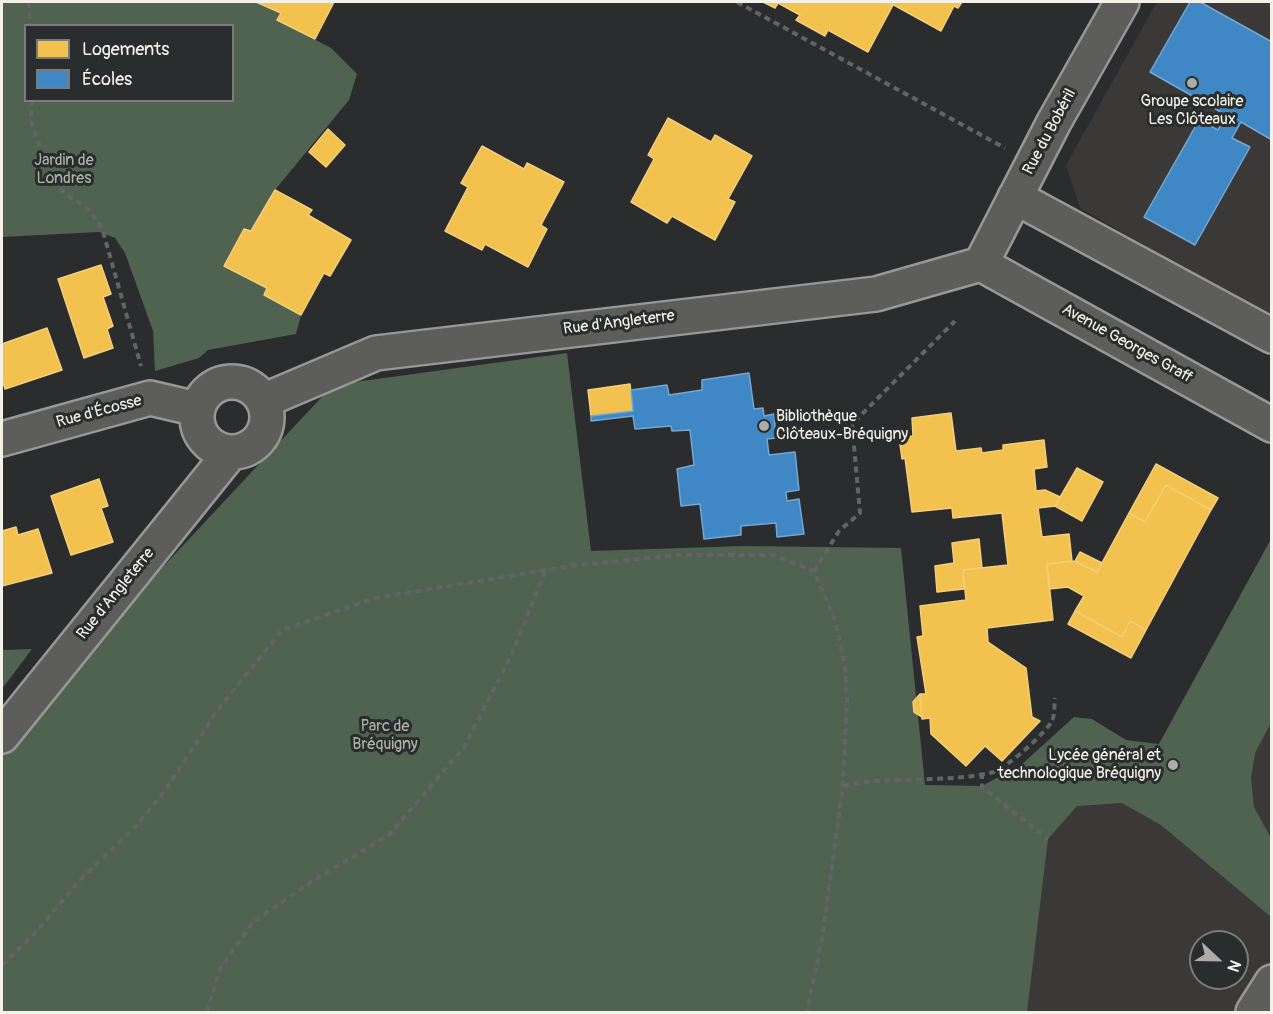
<!DOCTYPE html>
<meta charset="utf-8">
<style>
body{margin:0}
#map{position:relative;width:1273px;height:1014px;overflow:hidden;background:#2b2c2d;font-family:Pangolin,sans-serif}
canvas{display:block}
.frame{position:absolute;inset:0;border:3px solid #f4f1e8;pointer-events:none}
.legend{position:absolute;left:24px;top:24px;width:210px;height:78px;box-sizing:border-box;background:#2a2d2e;border:2px solid #7b7b78;margin:0;padding:8px 10px;list-style:none;font-size:18px;color:#f4f1e8}
.legend li{display:flex;align-items:center;gap:12px;height:30px}
.legend b{width:30px;border:2px solid #7b7b78}
.north{position:absolute;left:1189px;top:930px;width:60px;height:60px;box-sizing:border-box;background:#2a2d2e;border:2px solid #7b7b78;border-radius:50%;rotate:112deg;font-size:16px;font-weight:700;line-height:24px;text-align:center;color:#f4f1e8}
.north::after{content:'';display:block;margin:auto;width:21px;height:27px;background:#aeaca7;clip-path:polygon(50% 0,100% 100%,50% 72%,0 100%)}
</style>
<div id="map">
<canvas width="1273" height="1014"></canvas>
<div class="frame"></div>
<ul class="legend">
<li><b style="height:16px;background:#f2c14e"></b>Logements</li>
<li><b style="height:16px;background:#3f88c5"></b>Écoles</li>
</ul>
<div class="north">N</div>
</div>
<script>
const ctx = document.querySelector('canvas').getContext('2d');
ctx.lineJoin = 'round';
function fillPath(path, color) {
  ctx.fillStyle = color;
  ctx.fill(path, 'evenodd');
}
function trace(path, color, width, dash) {
  ctx.strokeStyle = color;
  ctx.lineWidth = width;
  ctx.lineCap = dash ? 'butt' : 'round';
  ctx.setLineDash(dash || []);
  ctx.stroke(path);
}
function drawText(font, color, halo, rows, align = 'center') {
  ctx.font = font + ' Pangolin,sans-serif';
  ctx.lineWidth = 6;
  ctx.setLineDash([]);
  ctx.textBaseline = 'middle';
  ctx.strokeStyle = halo;
  ctx.fillStyle = color;
  for (const [text, x, y, turn = 0] of rows) {
    ctx.save();
    ctx.translate(x, y);
    ctx.rotate((+turn || 0) * Math.PI / 180);
    ctx.textAlign = isNaN(turn) ? turn : align;
    if (halo) ctx.strokeText(text, 0, 0);
    ctx.fillText(text, 0, 0);
    ctx.restore();
  }
}
const built = new Path2D(`
 M 1157,2 L 1271,2 L 1271,318 L 1080,208 L 1066,165 Z
 M 1271,539 L 1271,1012 L 906,1012 L 925,785 L 982,786 L 1159,744 ZM 1201,942 L 1237,942 L 1237,978 L 1201,978 Z`);
const green = new Path2D(`
 M 2,2 L 256,2 L 281,13 L 277,20 L 331,48 L 357,74 L 349,100 L 275,190 L 251,231 L 244,229 L 225,265 L 267,288 L 264,296 L 301,315 L 296,334 L 208,350 L 199,358 L 155,371 L 153,331 L 125,253 L 115,238 L 99,232 L 2,237 ZM 26,26 L 232,26 L 232,100 L 26,100 Z
 M 567,353 L 591,551 L 743,546 L 901,548 L 925,785 L 982,786 L 1021,765 L 1074,717 L 1092,719 L 1126,740 L 1159,744 L 1271,539 L 1271,723 L 1255,753 L 1251,778 L 1254,807 L 1271,838 L 1271,917 L 1161,825 L 1122,803 L 1077,806 L 1048,839 L 1027,1012 L 2,1012 L 2,739 L 333,385 Z
 M 32,649 L 2,689 L 2,650 Z`);
const homes = new Path2D(`
 M 256,2 L 334,2 L 315,39 L 277,20 L 281,13 Z
 M 763,2 L 887,2 L 893,5 L 868,52 L 828,30 L 825,36 L 796,20 L 800,15 L 778,3 L 775,8 Z
 M 894,2 L 962,2 L 958,8 L 954,6 L 941,31 L 892,4 Z
 M 668,118 L 711,142 L 715,135 L 752,156 L 728,199 L 735,202 L 715,240 L 672,216 L 667,223 L 631,202 L 654,159 L 648,155 Z
 M 328,129 L 345,145 L 326,167 L 309,152 Z
 M 482,146 L 524,169 L 527,163 L 564,182 L 541,225 L 547,229 L 528,267 L 485,244 L 482,250 L 445,231 L 468,187 L 461,183 Z
 M 275,190 L 312,210 L 308,215 L 351,240 L 330,276 L 324,273 L 301,315 L 264,295 L 267,288 L 224,266 L 244,229 L 251,231 Z
 M 101,265 L 111,294 L 103,297 L 113,326 L 107,329 L 113,348 L 84,358 L 58,279 Z
 M 47,328 L 62,370 L 5,389 L 2,378 L 2,344 Z
 M 630,384 L 633,411 L 591,416 L 588,390 Z
 M 951,413 L 956,451 L 981,448 L 982,453 L 1003,450 L 1003,445 L 1044,440 L 1047,467 L 1034,469 L 1036,491 L 1045,490 L 1060,497 L 1055,506 L 1038,508 L 1042,537 L 1069,534 L 1072,561 L 1047,564 L 1053,620 L 987,628 L 988,642 L 1026,668 L 1032,717 L 1040,721 L 1002,761 L 985,746 L 966,766 L 931,734 L 930,718 L 922,719 L 920,694 L 926,694 L 917,637 L 923,636 L 920,606 L 966,600 L 963,570 L 1008,565 L 1002,513 L 953,518 L 952,508 L 912,512 L 905,458 L 902,459 L 899,437 L 913,436 L 912,418 Z
 M 1156,464 L 1218,498 L 1211,510 L 1166,485 L 1145,522 L 1129,513 Z
 M 1077,468 L 1103,482 L 1082,521 L 1055,506 Z
 M 99,479 L 108,506 L 101,508 L 113,542 L 71,555 L 51,496 Z
 M 1166,485 L 1211,510 L 1146,630 L 1130,621 L 1122,637 L 1075,611 L 1084,596 L 1068,587 L 1049,589 L 1047,564 L 1075,561 L 1097,572 L 1129,513 L 1145,522 Z
 M 16,527 L 18,535 L 38,529 L 52,573 L 2,586 L 2,531 Z
 M 979,539 L 982,568 L 963,570 L 964,589 L 937,592 L 935,566 L 954,563 L 952,543 Z
 M 1080,552 L 1102,563 L 1097,572 L 1075,561 Z
 M 1075,611 L 1122,637 L 1130,621 L 1146,630 L 1131,658 L 1068,624 Z
 M 920,694 L 922,717 L 914,712 L 913,702 Z`);
const schools = new Path2D(`
 M 1190,2 L 1200,2 L 1272,42 L 1272,140 L 1241,122 L 1232,138 L 1250,147 L 1195,245 L 1144,217 L 1199,120 L 1218,130 L 1226,115 L 1150,72 Z
 M 749,373 L 754,409 L 763,408 L 764,416 L 774,414 L 776,438 L 767,439 L 769,455 L 795,452 L 799,490 L 786,492 L 787,501 L 799,499 L 804,534 L 777,537 L 776,523 L 741,526 L 741,535 L 704,539 L 700,504 L 681,506 L 677,469 L 694,465 L 690,430 L 672,431 L 671,426 L 635,429 L 633,416 L 591,421 L 591,416 L 633,411 L 631,390 L 667,385 L 669,395 L 702,390 L 702,380 Z`);
const path = new Path2D(`
 M 29,2 L 30,26
 M 737,2 L 1005,148
 M 31,100 L 31,120 L 47,168 L 64,193 L 87,208 L 102,228 L 141,366
 M 814,571 L 839,531 L 860,513 L 852,424 L 955,321
 M 982,773 L 982,787 L 1048,839
 M 843,786 C 892,775 945,784 994,772 C 1006,768 1046,733 1052,721 C 1055,715 1054,705 1055,698
 M 2,965 L 35,933 L 79,881 L 136,826 L 165,791 L 217,711 L 282,630 L 375,598 L 577,565 L 679,555 L 773,555 L 814,571 L 834,618 L 845,664 L 847,700 L 843,786 L 822,939 L 807,1012
 M 207,1012 L 220,969 L 253,922 L 317,878 L 389,835 L 464,747 L 511,656 L 546,569`);
const minor = new Path2D(`
 M 1015,197 L 1272,336
 M 981,264 L 1272,425
 M 981,264 L 1054,122 L 1122,2
 M197 417a35 35 0 1 1 70 0a35 35 0 1 1-70 0Z
 M 263,401 L 376,353 L 876,294 L 981,264
 M 2,439 L 150,398 L 197,409
 M 2,736 L 231,452
 M 1253,1012 L 1272,982`);
const markers = [
 [1192,83,6,"#aeaca7"],
 [764,426,6,"#aeaca7"],
 [1173,765,6,"#aeaca7"]
];
const poiNames = [
 ["Groupe scolaire",1192,102],
 ["Les Clôteaux",1192,120],
 ["Bibliothèque",776,417,"left"],
 ["Clôteaux-Bréquigny",776,435,"left"],
 ["Lycée général et",1161,756,"right"],
 ["technologique Bréquigny",1161,774,"right"]
];
const streetNames = [
 ["Rue du Bobéril",1050,132,-62],
 ["Rue d'Angleterre",619,323,-7],
 ["Avenue Georges Graff",1127,344,29],
 ["Rue d'Écosse",99,412,-15],
 ["Rue d'Angleterre",116,594,-51]
];
const parkNames = [
 ["Jardin de",64,161],
 ["Londres",64,179],
 ["Parc de",385,727],
 ["Bréquigny",385,745]
];
fillPath(built, '#3b3937');
fillPath(green, '#506250');
fillPath(homes, '#f2c14e');
trace(homes, '#f3cf7c', 1.5);
fillPath(schools, '#3f88c5');
trace(schools, '#75a8d0', 1.5);
trace(minor, '#979796', 38);
trace(path, '#646464', 4, [6, 4.5]);
trace(minor, '#5d5d5c', 33);
for (const [x, y, r, color] of markers) {
  const dot = new Path2D();
  dot.arc(x, y, r, 0, 2 * Math.PI);
  ctx.fillStyle = color;
  ctx.fill(dot);
  trace(dot, '#2a2d2e', 2);
}
drawText('16px', '#f4f1e8', '#2a2d2e', poiNames);
drawText('16px', '#f4f1e8', '#2a2d2e', streetNames);
drawText('16px', '#adb5a6', '#2a2d2e', parkNames);
</script>
